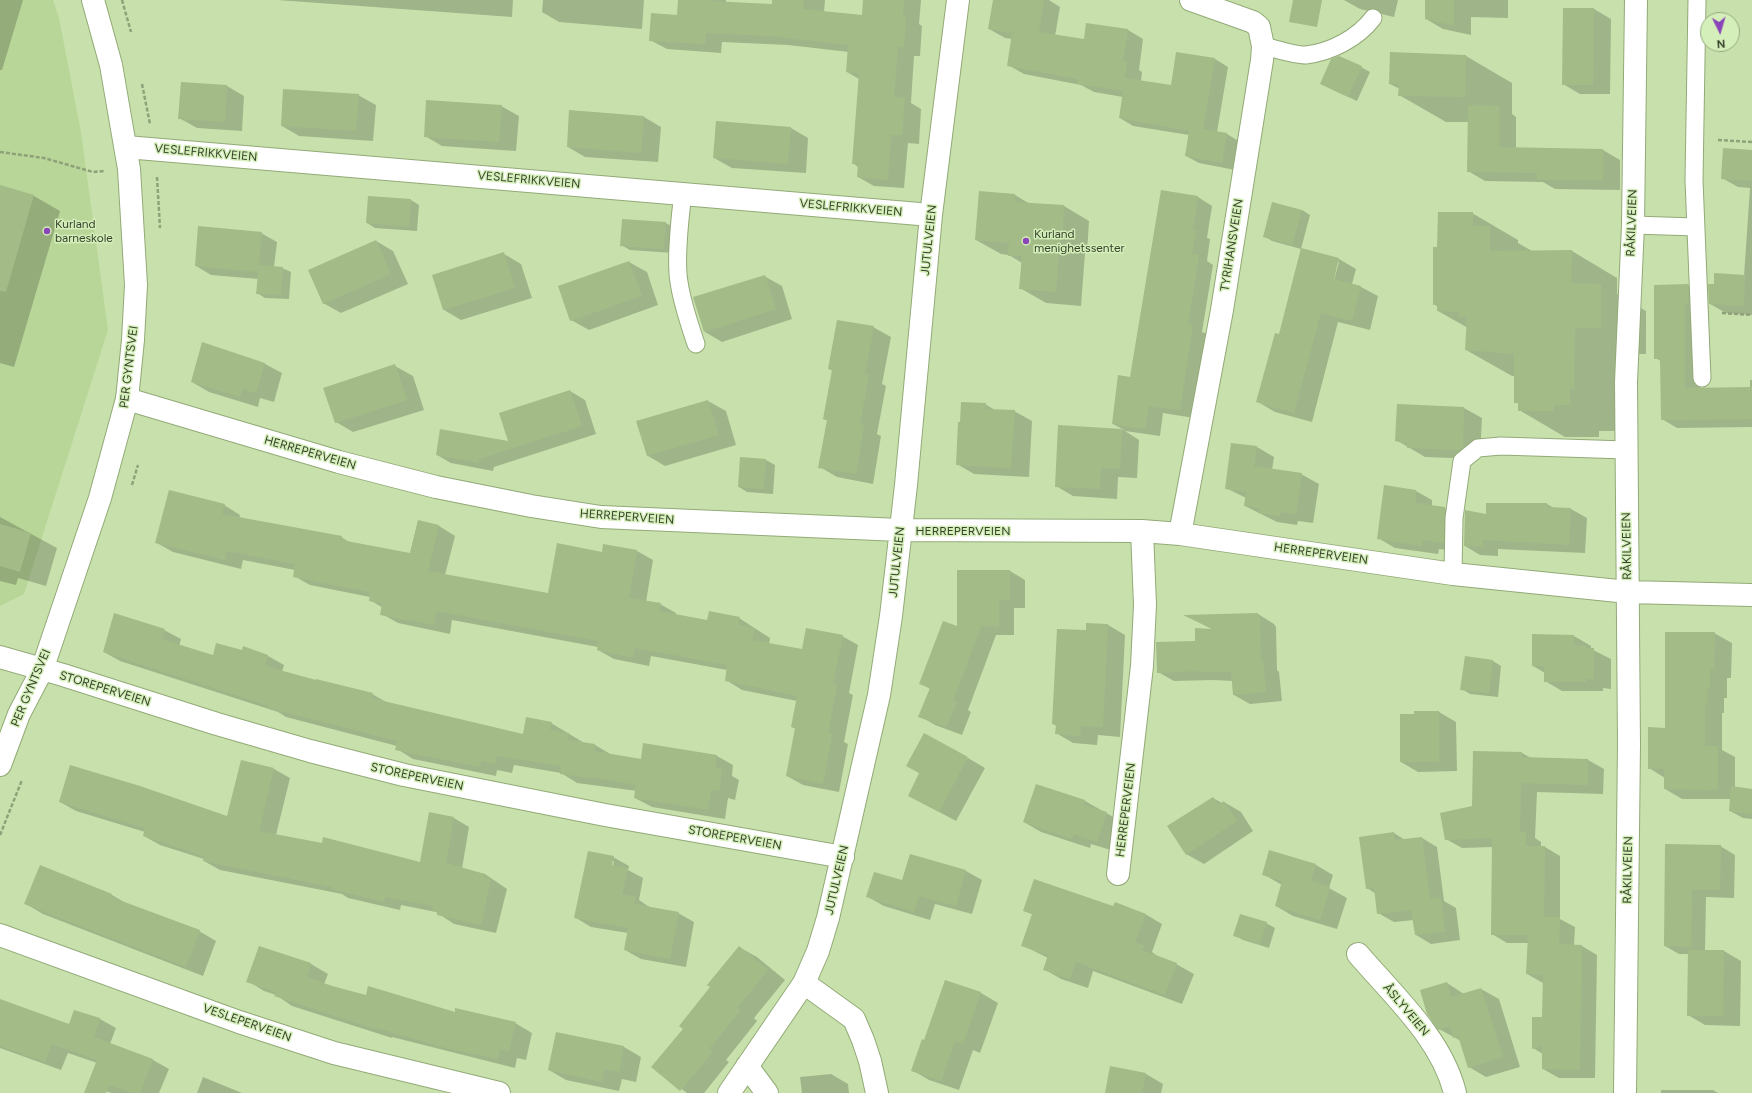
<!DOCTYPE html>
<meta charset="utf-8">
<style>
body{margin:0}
#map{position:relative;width:1752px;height:1093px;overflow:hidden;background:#c8e1ac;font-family:Figtree,sans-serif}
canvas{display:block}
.north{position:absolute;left:1700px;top:12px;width:40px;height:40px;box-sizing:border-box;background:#d4efb9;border:1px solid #95a981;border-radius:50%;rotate:175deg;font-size:11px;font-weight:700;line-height:16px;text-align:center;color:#37412c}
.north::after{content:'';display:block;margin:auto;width:14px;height:18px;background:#8a46b9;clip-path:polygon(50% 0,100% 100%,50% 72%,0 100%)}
</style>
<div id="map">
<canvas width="1752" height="1093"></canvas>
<div class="north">N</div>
</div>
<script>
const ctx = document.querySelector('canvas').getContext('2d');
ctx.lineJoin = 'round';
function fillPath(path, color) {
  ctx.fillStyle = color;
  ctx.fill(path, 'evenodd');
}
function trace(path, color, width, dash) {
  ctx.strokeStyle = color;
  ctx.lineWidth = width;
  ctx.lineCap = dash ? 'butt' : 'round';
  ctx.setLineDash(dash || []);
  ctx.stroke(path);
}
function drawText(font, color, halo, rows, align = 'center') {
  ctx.font = font + ' Figtree,sans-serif';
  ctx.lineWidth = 3;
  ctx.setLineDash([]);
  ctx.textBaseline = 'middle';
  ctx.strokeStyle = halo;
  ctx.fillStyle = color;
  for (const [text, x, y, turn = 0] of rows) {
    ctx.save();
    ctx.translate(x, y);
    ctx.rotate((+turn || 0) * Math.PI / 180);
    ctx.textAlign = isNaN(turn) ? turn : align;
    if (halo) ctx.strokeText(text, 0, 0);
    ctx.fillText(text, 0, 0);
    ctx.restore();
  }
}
const built = new Path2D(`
 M 0,0 L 53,0 L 59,18 L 81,132 L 108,330 L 24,594 L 0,606 Z`);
const shadow = new Path2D(`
 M 0,0 L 23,0 L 2,70 L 0,70 Z
 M 277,0 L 513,0 L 512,17 Z
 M 543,0 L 644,0 L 642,29 L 559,22 L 542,12 Z
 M 679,0 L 726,0 L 726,3 L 773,5 L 773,0 L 825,0 L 824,12 L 863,16 L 864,0 L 921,0 L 919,24 L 922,26 L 920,56 L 914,56 L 911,103 L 921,109 L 919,144 L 908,143 L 904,188 L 874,186 L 858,177 L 858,167 L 853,163 L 859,79 L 847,72 L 849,52 L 788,45 L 722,42 L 721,53 L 667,49 L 650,40 L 678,16 Z
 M 994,0 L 1049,0 L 1060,7 L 1055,36 L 1084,40 L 1128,30 L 1143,39 L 1139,70 L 1142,72 L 1141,81 L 1171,86 L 1215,59 L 1228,67 L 1217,132 L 1227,134 L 1240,142 L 1235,170 L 1199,163 L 1186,156 L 1189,135 L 1133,126 L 1120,118 L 1123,97 L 1094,92 L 1081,85 L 1024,74 L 1008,65 L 1012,39 L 1005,38 L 989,29 Z
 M 1344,0 L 1398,0 L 1394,17 L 1360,9 Z
 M 1426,0 L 1508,0 L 1508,18 L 1471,17 L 1471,35 L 1443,29 L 1426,19 Z
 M 1594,9 L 1611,19 L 1610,94 L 1580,94 L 1563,84 Z
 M 1466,56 L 1512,83 L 1512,114 L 1516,117 L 1516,149 L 1603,150 L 1620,160 L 1620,190 L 1555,189 L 1543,182 L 1485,181 L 1468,171 L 1468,122 L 1446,122 L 1399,95 L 1400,89 L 1390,84 Z
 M 1361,67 L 1370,72 L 1357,101 L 1329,88 Z
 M 182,83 L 227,86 L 244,96 L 242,131 L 197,128 L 179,118 Z
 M 358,95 L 376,105 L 373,141 L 299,136 L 282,126 Z
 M 501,106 L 519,116 L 516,151 L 442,146 L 425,136 Z
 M 644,117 L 661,127 L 658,162 L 585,157 L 568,147 Z
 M 717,122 L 791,128 L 808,138 L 806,173 L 732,168 L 714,158 Z
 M 1752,151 L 1752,315 L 1726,313 L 1710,304 L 1715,285 L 1744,276 L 1750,188 L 1738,187 L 1722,178 Z
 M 0,186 L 34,196 L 60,211 L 14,367 L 0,363 Z
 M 1162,191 L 1198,197 L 1212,206 L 1207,238 L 1210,239 L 1207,261 L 1213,265 L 1202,332 L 1207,334 L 1194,418 L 1163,413 L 1160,436 L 1125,431 L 1139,440 L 1137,478 L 1118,477 L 1117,499 L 1073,496 L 1056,486 L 1059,426 L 1124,430 L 1113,424 L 1131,378 Z
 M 1015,195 L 1030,204 L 1064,206 L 1089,221 L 1087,253 L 1085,253 L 1081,306 L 1046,303 L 1020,288 L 1022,263 L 1009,255 L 1001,254 L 976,240 Z
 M 369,197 L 411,200 L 419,205 L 417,231 L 375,228 L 367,223 Z
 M 1302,210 L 1310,215 L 1301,249 L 1272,241 L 1264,236 Z
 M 1472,213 L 1518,240 L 1518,243 L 1532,251 L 1572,251 L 1617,278 L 1617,294 L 1646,311 L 1646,354 L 1620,354 L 1616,431 L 1599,431 L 1599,437 L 1565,437 L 1519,410 L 1519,404 L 1515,402 L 1515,376 L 1512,376 L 1466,350 L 1468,328 L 1438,311 L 1438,307 L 1434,304 L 1438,248 Z
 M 623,220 L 666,223 L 674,228 L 673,253 L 630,250 L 621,245 Z
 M 261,233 L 277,242 L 274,267 L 282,268 L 291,272 L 289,299 L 265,298 L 257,293 L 259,279 L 211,275 L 196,266 Z
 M 376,241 L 393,251 L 408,284 L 341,313 L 323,303 Z
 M 504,254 L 521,264 L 532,298 L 461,320 L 444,310 Z
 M 1339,259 L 1356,269 L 1352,284 L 1361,287 L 1378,296 L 1370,330 L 1338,322 L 1312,422 L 1275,412 L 1258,402 L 1279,335 ZM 1337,262 L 1339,262 L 1333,284 L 1332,283 Z
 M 629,262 L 647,272 L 658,305 L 589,330 L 571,320 Z
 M 764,276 L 782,286 L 792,319 L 722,342 L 705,332 Z
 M 1688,285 L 1703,294 L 1700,311 L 1700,388 L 1750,388 L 1750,380 L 1752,380 L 1752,427 L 1677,428 L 1662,419 L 1661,361 L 1655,358 Z
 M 873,327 L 891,337 L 882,384 L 886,386 L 877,434 L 881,436 L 873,484 L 837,477 L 820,467 L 828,421 L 824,419 L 833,371 L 829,369 Z
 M 203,343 L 265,364 L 282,373 L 274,402 L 260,398 L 258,407 L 209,392 L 192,382 Z
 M 395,366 L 413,376 L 424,410 L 353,432 L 336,422 Z
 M 570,391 L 585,400 L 596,434 L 494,467 L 493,471 L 451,463 L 437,455 L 509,443 Z
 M 708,401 L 726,411 L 736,445 L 665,466 L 648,456 L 638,421 Z
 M 985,404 L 995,410 L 1014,411 L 1032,421 L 1029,477 L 974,474 L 957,464 Z
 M 1398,405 L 1464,408 L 1482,418 L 1480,457 L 1478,459 L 1425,457 L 1408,447 L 1396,440 Z
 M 1257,447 L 1274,457 L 1272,470 L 1301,474 L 1319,484 L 1313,523 L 1298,521 L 1297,525 L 1277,522 L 1245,506 L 1246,498 L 1226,488 Z
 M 741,458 L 766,460 L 775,465 L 773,494 L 747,492 L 739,487 Z
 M 1416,491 L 1432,500 L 1432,506 L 1445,508 L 1462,518 L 1460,552 L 1439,549 L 1438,554 L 1395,548 L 1378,538 Z
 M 1547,504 L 1554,508 L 1571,509 L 1587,518 L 1585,553 L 1498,549 L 1498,556 L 1480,555 L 1465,546 L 1487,515 Z
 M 224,505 L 240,515 L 239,519 L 341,537 L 351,543 L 410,554 L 418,521 L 439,526 L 455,536 L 445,575 L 548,594 L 603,553 L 637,551 L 653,560 L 646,602 L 660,604 L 676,613 L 676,615 L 708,621 L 739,618 L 770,638 L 769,644 L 803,650 L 842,636 L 858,645 L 849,693 L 853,695 L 844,742 L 848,744 L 839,792 L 803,785 L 787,776 L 796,729 L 792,727 L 797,701 L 742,690 L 726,680 L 727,670 L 651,656 L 649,666 L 614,659 L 598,650 L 598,647 L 452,620 L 450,634 L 398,623 L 382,614 L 383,608 L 370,600 L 370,597 L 310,585 L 294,576 L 295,570 L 243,560 L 241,569 L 173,552 L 157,543 Z
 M 0,517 L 57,548 L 46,586 L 18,578 L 16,585 L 0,581 Z
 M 1010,571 L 1025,580 L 1025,608 L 1014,608 L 1014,635 L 996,635 L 968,710 L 971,712 L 962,735 L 935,725 L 920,716 L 930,689 L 920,683 Z
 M 1258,614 L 1274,624 L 1276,627 L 1277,670 L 1279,672 L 1282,701 L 1250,704 L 1234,695 L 1233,681 L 1214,680 L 1174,681 L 1158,672 L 1196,642 L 1214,630 L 1187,616 Z
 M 1108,625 L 1125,635 L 1120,737 L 1098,735 L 1097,745 L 1073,743 L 1056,733 L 1057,726 L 1053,724 L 1086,631 Z
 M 164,630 L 181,639 L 179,646 L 213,656 L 243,652 L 268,656 L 284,665 L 282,672 L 372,694 L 388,703 L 524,735 L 551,723 L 586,744 L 595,745 L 612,755 L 641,760 L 717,756 L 733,765 L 732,776 L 739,780 L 735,800 L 728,798 L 725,819 L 652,807 L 635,798 L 637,791 L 577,783 L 561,773 L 514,765 L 512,773 L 497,770 L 496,776 L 413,759 L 397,749 L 397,746 L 286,717 L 278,712 L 120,661 L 104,652 Z
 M 1714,633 L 1732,643 L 1731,678 L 1727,678 L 1727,698 L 1724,698 L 1724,713 L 1722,713 L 1722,750 L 1735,757 L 1735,788 L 1752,790 L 1752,819 L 1743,818 L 1730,811 L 1731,799 L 1682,799 L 1665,789 L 1665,778 L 1649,768 L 1666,729 Z
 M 1574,636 L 1591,646 L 1591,649 L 1611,659 L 1611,689 L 1603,688 L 1603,691 L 1562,691 L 1545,681 L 1545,673 L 1533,666 Z
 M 1465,657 L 1493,661 L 1501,666 L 1498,697 L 1470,694 L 1462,689 Z
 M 1439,712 L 1456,722 L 1457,771 L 1418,772 L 1401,762 L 1415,714 Z
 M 1522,753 L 1531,758 L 1588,760 L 1604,769 L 1603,794 L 1537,792 L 1535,838 L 1541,842 L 1541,847 L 1545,847 L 1560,856 L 1560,919 L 1575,927 L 1574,945 L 1582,946 L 1597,955 L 1595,1078 L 1559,1078 L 1543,1069 L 1543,1054 L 1533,1048 L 1543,1018 L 1543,983 L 1527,974 L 1528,943 L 1507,943 L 1492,934 L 1493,847 L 1462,848 L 1446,839 Z
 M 968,758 L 985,768 L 956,821 L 926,805 Z
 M 242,761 L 274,769 L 290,778 L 276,835 L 421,863 L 454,818 L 469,827 L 462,869 L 485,874 L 507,889 L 496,933 L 454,924 L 436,912 L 401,905 L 400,910 L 348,898 L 342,894 L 220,870 L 204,861 L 204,859 L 160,845 L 144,836 L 145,832 L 76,811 L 60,802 L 228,817 Z
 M 1036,785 L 1085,801 L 1124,823 L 1114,851 L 1091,844 L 1090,848 L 1041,832 L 1024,822 Z
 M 1213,798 L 1222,803 L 1224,802 L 1241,812 L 1253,831 L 1204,864 L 1186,854 Z
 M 1394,833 L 1405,840 L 1422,838 L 1437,847 L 1444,901 L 1456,908 L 1460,940 L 1431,944 L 1416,935 L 1414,920 L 1394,922 L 1378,913 L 1376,894 L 1367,888 Z
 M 1666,845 L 1720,846 L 1735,855 L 1734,898 L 1706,897 L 1705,951 L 1724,951 L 1741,961 L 1740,1026 L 1705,1025 L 1688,1015 L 1689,954 L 1679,954 L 1665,946 Z
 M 1270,851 L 1316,865 L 1333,875 L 1329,888 L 1347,898 L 1337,929 L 1293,916 L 1276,906 L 1282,885 L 1263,874 Z
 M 613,857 L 629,866 L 628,870 L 643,878 L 639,900 L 651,908 L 678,913 L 694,922 L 686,967 L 641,959 L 625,950 L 628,933 L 591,927 L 576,918 ZM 612,861 L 614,861 L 612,870 Z
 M 40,867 L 112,895 L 129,905 L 199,931 L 216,941 L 203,976 L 43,914 L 26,904 Z
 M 966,871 L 982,880 L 972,914 L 935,904 L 930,920 L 884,906 L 868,897 L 903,882 Z
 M 1114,907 L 1145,914 L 1162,924 L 1152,952 L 1160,958 L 1176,964 L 1194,974 L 1182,1004 L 1093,971 L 1088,988 L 1061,979 L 1044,969 L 1048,958 L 1022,945 L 1033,915 L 1025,910 Z
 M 1266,923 L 1275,928 L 1269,948 L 1243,940 L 1234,935 Z
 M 259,947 L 311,964 L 328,974 L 324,984 L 366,996 L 515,1023 L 532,1033 L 526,1060 L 517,1058 L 515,1068 L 392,1037 L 392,1038 L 292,1006 L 276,995 L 264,991 L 248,981 Z
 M 739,947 L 757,957 L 785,980 L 754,1018 L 757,1021 L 726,1060 L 729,1062 L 704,1093 L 687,1093 L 653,1067 L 684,1028 Z
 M 946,981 L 981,993 L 998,1003 L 980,1053 L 973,1050 L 959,1090 L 929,1080 L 912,1070 L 925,1042 Z
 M 1447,983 L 1464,994 L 1481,989 L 1499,999 L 1520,1067 L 1486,1077 L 1469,1067 L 1461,1041 L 1439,1029 Z
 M 0,1000 L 70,1026 L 75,1011 L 100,1019 L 116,1028 L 110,1044 L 153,1060 L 169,1069 L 159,1093 L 112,1093 L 105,1091 L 97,1063 L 68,1053 L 61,1070 L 0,1048 Z
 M 557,1033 L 624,1047 L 641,1057 L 636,1082 L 622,1079 L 619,1091 L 566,1080 L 549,1070 Z
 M 831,1074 L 848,1084 L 849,1093 L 802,1093 L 800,1077 Z
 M 1146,1074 L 1163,1084 L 1161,1093 L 1106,1093 Z
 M 203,1077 L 242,1093 L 197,1093 Z
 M 1661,1090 L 1713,1090 L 1718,1093 L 1661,1093 Z`);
const building = new Path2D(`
 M 678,0 L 710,0 L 710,1 L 772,4 L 772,0 L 804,0 L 803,9 L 862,15 L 863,0 L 904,0 L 903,15 L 906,16 L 904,47 L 898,47 L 894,97 L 905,98 L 902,135 L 891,135 L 888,180 L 857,177 L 858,164 L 852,164 L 859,73 L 846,72 L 848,45 L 771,36 L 706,33 L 705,44 L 649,41 L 651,13 L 677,15 Z
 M 993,0 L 1044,0 L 1039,32 L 1084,39 L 1086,23 L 1128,29 L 1123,61 L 1127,62 L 1123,91 L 1077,84 L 1078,79 L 1007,66 L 1012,33 L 988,29 Z
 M 1293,0 L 1322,0 L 1317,27 L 1289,22 Z
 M 1425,0 L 1454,0 L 1454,26 L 1425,19 Z
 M 1563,8 L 1594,8 L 1593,85 L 1562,85 Z
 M 1176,52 L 1215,58 L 1203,129 L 1227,133 L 1222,163 L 1185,156 L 1189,131 L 1119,118 L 1125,78 L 1171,85 Z
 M 1390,52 L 1466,55 L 1465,97 L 1398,96 L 1399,84 L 1389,84 Z
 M 1339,56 L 1362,66 L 1348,97 L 1320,84 L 1331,59 Z
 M 181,82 L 227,85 L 225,122 L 178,119 Z
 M 283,89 L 359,94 L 356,131 L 281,126 Z
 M 426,100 L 502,105 L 499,142 L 424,137 Z
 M 1468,105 L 1499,106 L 1499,147 L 1603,149 L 1603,180 L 1537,180 L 1537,173 L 1467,172 Z
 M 569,110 L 644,116 L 641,153 L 567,147 Z
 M 716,121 L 791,127 L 788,164 L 713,158 Z
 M 1723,148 L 1752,150 L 1752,181 L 1721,179 Z
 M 0,185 L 34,195 L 6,292 L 0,291 Z
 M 1161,190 L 1198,196 L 1193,230 L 1196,230 L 1192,254 L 1199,255 L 1188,324 L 1193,325 L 1180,410 L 1149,406 L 1145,429 L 1112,424 L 1118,375 L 1130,377 Z
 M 979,191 L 1015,194 L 1015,202 L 1064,205 L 1062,239 L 1060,239 L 1056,292 L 1019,289 L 1022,256 L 1008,256 L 1009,243 L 975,240 Z
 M 368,196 L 411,199 L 409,227 L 366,223 Z
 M 1272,202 L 1302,210 L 1292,245 L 1263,237 Z
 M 1438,212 L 1473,212 L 1473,226 L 1490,226 L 1490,251 L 1572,250 L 1571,283 L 1601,284 L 1601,328 L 1575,328 L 1574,389 L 1570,389 L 1570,405 L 1554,405 L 1554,411 L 1518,411 L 1518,403 L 1514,403 L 1514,354 L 1465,350 L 1467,317 L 1459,317 L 1459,312 L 1437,311 L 1437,304 L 1433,305 L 1433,247 L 1437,247 Z
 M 622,219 L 666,222 L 664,249 L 620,246 Z
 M 198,226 L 262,232 L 258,272 L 195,266 Z
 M 376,240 L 391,274 L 323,304 L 308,270 Z
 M 1301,248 L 1339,258 L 1334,279 L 1361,286 L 1352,321 L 1321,313 L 1294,413 L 1256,402 L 1275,333 L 1279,334 Z
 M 504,252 L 515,288 L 443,310 L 432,275 Z
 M 629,261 L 642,296 L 570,321 L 558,286 Z
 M 259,265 L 283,267 L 281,295 L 256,294 Z
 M 1714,273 L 1745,275 L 1744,306 L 1709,304 L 1708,284 L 1714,284 Z
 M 765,275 L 776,309 L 704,332 L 693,297 Z
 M 1688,284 L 1689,303 L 1685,303 L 1685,388 L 1752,387 L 1752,419 L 1661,420 L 1660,359 L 1654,359 L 1654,285 Z
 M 837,320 L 874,326 L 865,374 L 869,375 L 860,424 L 864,425 L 856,474 L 818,468 L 827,420 L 823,419 L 832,370 L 828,369 Z
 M 202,342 L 265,363 L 256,393 L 243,389 L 240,397 L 191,382 Z
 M 395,364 L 407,400 L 335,423 L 323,388 Z
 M 570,390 L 582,426 L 479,459 L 479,463 L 436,455 L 440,429 L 508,441 L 499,413 Z
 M 708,400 L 719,435 L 647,456 L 636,421 Z
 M 961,402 L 986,403 L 985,409 L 1015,410 L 1011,468 L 956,465 L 958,422 L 960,422 Z
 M 1397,404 L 1464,407 L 1463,447 L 1460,450 L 1407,448 L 1407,444 L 1395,441 Z
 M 1058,425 L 1122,429 L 1120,469 L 1101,468 L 1100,489 L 1055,487 Z
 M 1231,443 L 1257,446 L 1254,466 L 1302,473 L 1296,514 L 1280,512 L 1280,516 L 1258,513 L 1259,508 L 1244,506 L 1246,492 L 1225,489 Z
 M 740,457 L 766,459 L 764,489 L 738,487 Z
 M 1384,485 L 1416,490 L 1416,503 L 1445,507 L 1444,543 L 1423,540 L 1422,546 L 1377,539 Z
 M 169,490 L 225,504 L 222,514 L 342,536 L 341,540 L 410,553 L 418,520 L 439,525 L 428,571 L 548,593 L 557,543 L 602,552 L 603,544 L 637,550 L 629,598 L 661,603 L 659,611 L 707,620 L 709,611 L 740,617 L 738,625 L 755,628 L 752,640 L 802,649 L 806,628 L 843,635 L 833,684 L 837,685 L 828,733 L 832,734 L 823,784 L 786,776 L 795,728 L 791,727 L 797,696 L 725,681 L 727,665 L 635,648 L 633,658 L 597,650 L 598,641 L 436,611 L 434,625 L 380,615 L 382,604 L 369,601 L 370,592 L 293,577 L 295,564 L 227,551 L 225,560 L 155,543 Z
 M 1486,503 L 1547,503 L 1547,507 L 1571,508 L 1569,545 L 1483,540 L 1483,547 L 1464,546 L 1465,510 L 1486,514 Z
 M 0,524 L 31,533 L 20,572 L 0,566 Z
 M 957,570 L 1010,570 L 1010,600 L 999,600 L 999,627 L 981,626 L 953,701 L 957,702 L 946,727 L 918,717 L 930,688 L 919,684 L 943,621 L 957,626 Z
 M 114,613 L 165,629 L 161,639 L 213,655 L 216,643 L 242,650 L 243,646 L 268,655 L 265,666 L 316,680 L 316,679 L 373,693 L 371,698 L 523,734 L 526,717 L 552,722 L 550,730 L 569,733 L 568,740 L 595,744 L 594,751 L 641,759 L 643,743 L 717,755 L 715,768 L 722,770 L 719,791 L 711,790 L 708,810 L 634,798 L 636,785 L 590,777 L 590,778 L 560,774 L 561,766 L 497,756 L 495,764 L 481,761 L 480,767 L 395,750 L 397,741 L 268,708 L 269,706 L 103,652 Z
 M 1258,613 L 1258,617 L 1260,616 L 1261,662 L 1263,661 L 1266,692 L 1233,695 L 1231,672 L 1199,672 L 1199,671 L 1157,673 L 1156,642 L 1195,641 L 1195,628 L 1212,629 L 1183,615 Z
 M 1086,623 L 1108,624 L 1103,727 L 1081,726 L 1080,736 L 1055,734 L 1056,725 L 1052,724 L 1057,629 L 1086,630 Z
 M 1665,632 L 1715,632 L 1714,669 L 1710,669 L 1710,689 L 1707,688 L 1707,704 L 1705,704 L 1705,746 L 1718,746 L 1718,790 L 1664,789 L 1664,769 L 1648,769 L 1648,727 L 1665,728 Z
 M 1532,634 L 1574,635 L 1574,645 L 1586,646 L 1586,648 L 1594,648 L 1594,679 L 1586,679 L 1586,682 L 1544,682 L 1544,666 L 1532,666 Z
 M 1465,656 L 1493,660 L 1489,693 L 1460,690 Z
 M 1414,711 L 1439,711 L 1439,762 L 1400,762 L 1400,714 L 1414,714 Z
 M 924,733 L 968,757 L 939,812 L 908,796 L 919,773 L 906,766 Z
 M 1473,751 L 1522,752 L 1522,757 L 1588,759 L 1588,785 L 1521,783 L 1520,832 L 1526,832 L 1526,846 L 1545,846 L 1544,917 L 1560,917 L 1559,944 L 1582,945 L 1580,1070 L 1542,1069 L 1542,1045 L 1532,1049 L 1532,1017 L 1542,1017 L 1543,975 L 1526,974 L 1528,935 L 1491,935 L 1492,838 L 1445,840 L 1440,813 L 1472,806 Z
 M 241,760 L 274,768 L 259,831 L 322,843 L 323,837 L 420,862 L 429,812 L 454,817 L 446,863 L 485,874 L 485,877 L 491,879 L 481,925 L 437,915 L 437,912 L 432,911 L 433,906 L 385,897 L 384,902 L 331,889 L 332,887 L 203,861 L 204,856 L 143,836 L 145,828 L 59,802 L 70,765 L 140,786 L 227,816 Z
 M 1036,784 L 1085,800 L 1084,805 L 1107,812 L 1097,842 L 1074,834 L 1072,839 L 1023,822 Z
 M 1731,786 L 1752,789 L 1752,814 L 1729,811 Z
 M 1213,797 L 1218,805 L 1224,801 L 1237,821 L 1186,855 L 1167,826 Z
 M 1394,832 L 1395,840 L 1422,837 L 1430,899 L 1441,898 L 1445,932 L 1415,935 L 1411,910 L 1377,914 L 1374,888 L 1366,889 L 1359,837 Z
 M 1665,844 L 1721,845 L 1720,890 L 1692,890 L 1691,947 L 1664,946 Z
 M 1269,850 L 1316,864 L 1311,881 L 1330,887 L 1320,920 L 1275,906 L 1282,881 L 1262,875 Z
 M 588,851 L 614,856 L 612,865 L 628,868 L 622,894 L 636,897 L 634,904 L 679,912 L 670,959 L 624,950 L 628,928 L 574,918 Z
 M 910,854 L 966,870 L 956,906 L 919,896 L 914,912 L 866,897 L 874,872 L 902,880 Z
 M 40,865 L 112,894 L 111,897 L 200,930 L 186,967 L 24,904 Z
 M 1034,879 L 1113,906 L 1115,902 L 1146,914 L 1135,942 L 1144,946 L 1142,950 L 1177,963 L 1165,995 L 1076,962 L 1070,979 L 1043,970 L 1048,955 L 1021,946 L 1032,914 L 1023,911 Z
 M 1240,914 L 1267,922 L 1260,944 L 1233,936 Z
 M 259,946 L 311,963 L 307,977 L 332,986 L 366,995 L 368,986 L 455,1012 L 455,1008 L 516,1022 L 509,1051 L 500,1049 L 498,1059 L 449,1049 L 376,1028 L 375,1029 L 274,996 L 276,992 L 246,982 Z
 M 739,946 L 768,970 L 737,1008 L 741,1010 L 709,1049 L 713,1052 L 680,1091 L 651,1067 L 683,1029 L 679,1026 L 710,987 L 707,985 Z
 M 1688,950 L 1724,950 L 1723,1016 L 1687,1016 Z
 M 945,980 L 981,992 L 963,1044 L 955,1041 L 941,1081 L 911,1071 L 922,1039 L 924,1040 Z
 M 1447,982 L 1451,997 L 1481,988 L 1503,1057 L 1468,1068 L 1458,1036 L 1453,1038 L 1450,1026 L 1438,1030 L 1427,1014 L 1420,990 Z
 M 0,999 L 69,1024 L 74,1010 L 100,1018 L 94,1037 L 153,1059 L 140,1093 L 131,1093 L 110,1085 L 106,1093 L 84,1093 L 97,1060 L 52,1044 L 45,1062 L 0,1046 Z
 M 556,1032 L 624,1046 L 619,1072 L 604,1069 L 602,1082 L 548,1070 Z
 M 1110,1066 L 1146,1073 L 1142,1093 L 1105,1093 Z`);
const path = new Path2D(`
 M 122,0 L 131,32
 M 142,84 L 150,124
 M 1718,140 L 1752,142
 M 0,152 L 44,158 L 93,172 L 104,171
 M 157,177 L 160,228
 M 1722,313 L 1752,315
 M 132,485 L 138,465
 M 0,835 L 22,780`);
const service = new Path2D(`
 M 1697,0 L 1694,180 L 1702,378
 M 1263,46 C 1273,48 1297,56 1306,55 C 1331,52 1358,38 1373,18
 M 683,193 C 680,217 675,259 679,282 C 682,303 689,323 696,344
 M 1633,225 L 1696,227
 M 1453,574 L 1454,518 L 1462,461 L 1478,448 L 1501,446 L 1626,450`);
const minor = new Path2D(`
 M 126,147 L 931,215
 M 127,399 L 339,462 L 436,487 L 531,506 L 601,517 L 900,530 L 1142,531 L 1180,534 L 1453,574 L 1628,592 L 1752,595
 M 1180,534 L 1222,310 L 1262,60 L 1263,46 L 1259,27 L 1253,22 L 1191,0
 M 0,657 L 63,675 L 217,724 L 310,751 L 404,775 L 605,815 L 843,857
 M 1118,874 L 1142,666 L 1145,605 L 1142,531
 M 0,935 L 239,1022 L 334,1053 L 499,1093
 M 1358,954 C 1393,995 1442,1039 1455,1093
 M 804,983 L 854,1019 L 863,1040 L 870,1061 L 877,1093
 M 747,1066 L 767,1093
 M 729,1093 L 804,983 L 818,951 L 828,918 L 879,695 L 891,616 L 906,485 L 931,215 L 958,0
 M 1625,1093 L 1629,744 L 1626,382 L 1633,225 L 1636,0`);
const tertiary = new Path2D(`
 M 0,765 L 19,714 L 42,670 L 100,498 L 127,399 L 133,340 L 136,285 L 129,169 L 111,65 L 93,0`);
const markers = [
 [47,231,4,"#8a46b9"],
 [1026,241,4,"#8a46b9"]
];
const streetNames = [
 ["VESLEFRIKKVEIEN",206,153,5],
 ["VESLEFRIKKVEIEN",529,180,5],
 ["VESLEFRIKKVEIEN",851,208,5],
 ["RÅKILVEIEN",1632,223,-88],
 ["JUTULVEIEN",929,240,-84],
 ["TYRIHANSVEIEN",1232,245,-81],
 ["PER GYNTSVEI",129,367,-83],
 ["HERREPERVEIEN",310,453,16],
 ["HERREPERVEIEN",627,517,4],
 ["HERREPERVEIEN",963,531],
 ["RÅKILVEIEN",1627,546,-91],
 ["HERREPERVEIEN",1321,554,8],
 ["JUTULVEIEN",897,562,-84],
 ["PER GYNTSVEI",31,688,-67],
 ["STOREPERVEIEN",105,689,17],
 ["STOREPERVEIEN",417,777,12],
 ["HERREPERVEIEN",1126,810,-83],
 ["STOREPERVEIEN",735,838,10],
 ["RÅKILVEIEN",1628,870,-89],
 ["JUTULVEIEN",837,880,-77],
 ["ÅSLYVEIEN",1406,1010,50],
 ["VESLEPERVEIEN",247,1023,19]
];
const poiNames = [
 ["Kurland",55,224],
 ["barneskole",55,238],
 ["Kurland",1034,234],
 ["menighetssenter",1034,248]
];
fillPath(built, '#b9d699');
fillPath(shadow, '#0003');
fillPath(building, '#a2bb87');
trace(service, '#92aa77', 19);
trace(minor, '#92aa77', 24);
trace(tertiary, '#92aa77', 24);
trace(path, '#8ea178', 2.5, [4, 2]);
trace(service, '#fff', 17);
trace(minor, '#fff', 22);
trace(tertiary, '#fff', 22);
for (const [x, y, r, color] of markers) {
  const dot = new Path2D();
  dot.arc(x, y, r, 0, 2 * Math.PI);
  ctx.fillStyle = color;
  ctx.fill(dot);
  trace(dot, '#d4efb9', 1.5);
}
drawText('12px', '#37412c', '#d4efb9', streetNames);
drawText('12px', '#37412c', '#d4efb9', poiNames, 'left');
</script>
